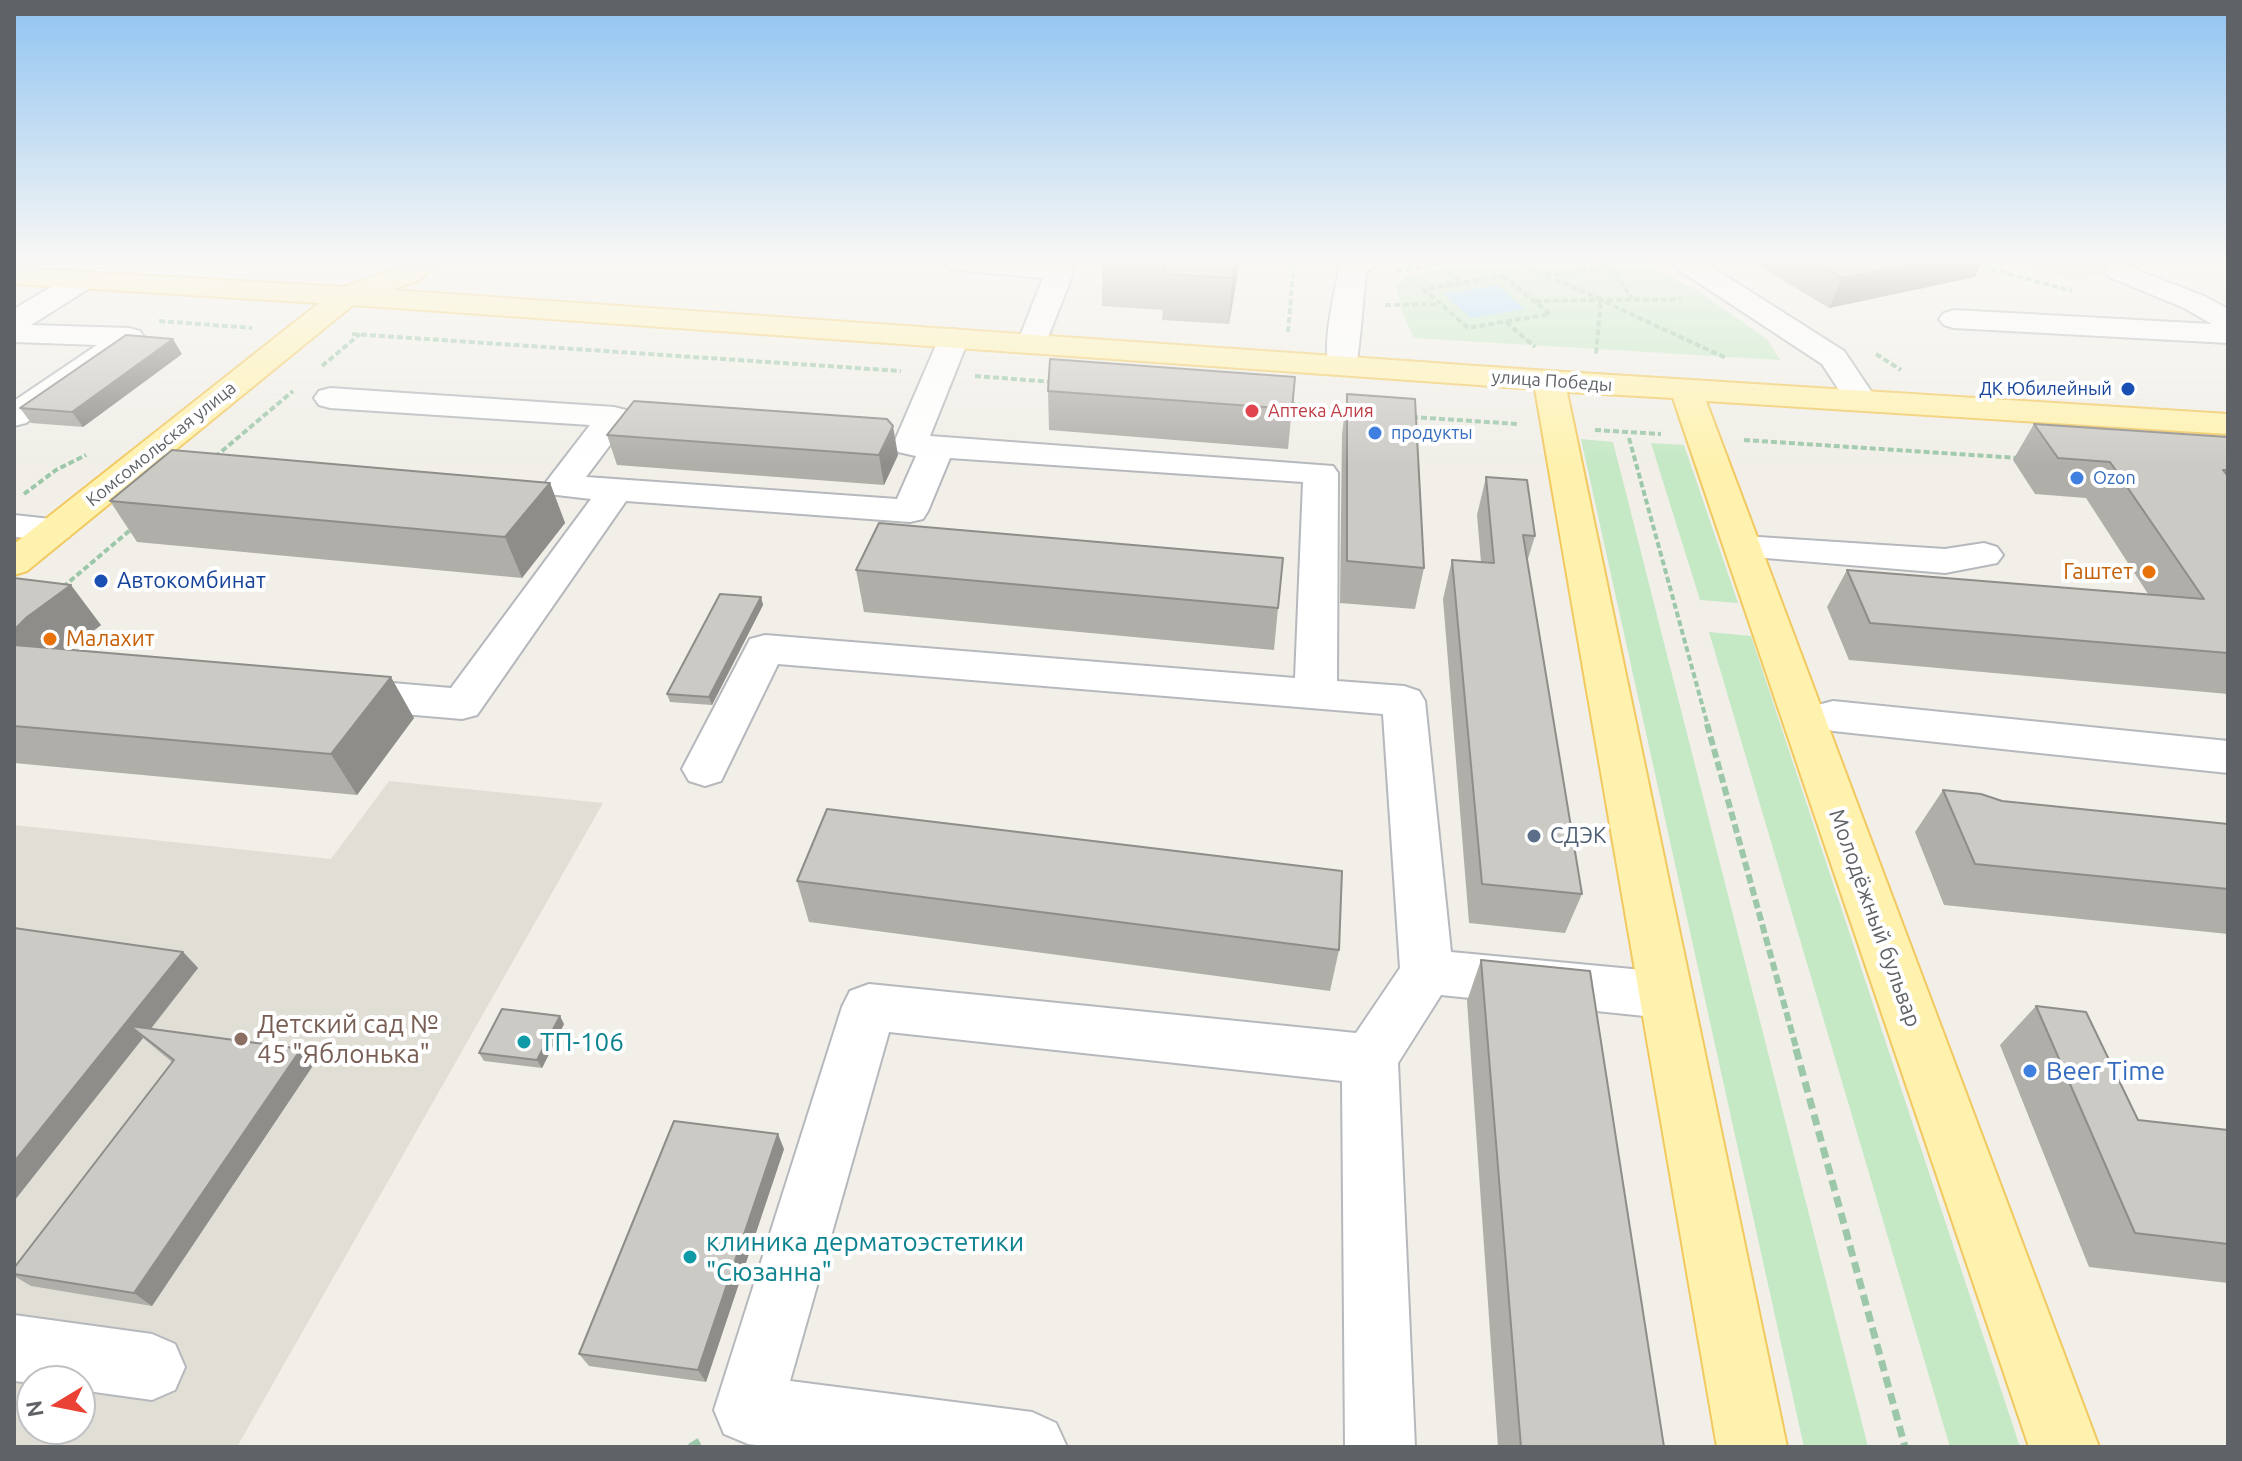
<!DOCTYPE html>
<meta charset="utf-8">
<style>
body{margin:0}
#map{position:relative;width:2242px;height:1461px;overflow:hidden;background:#f1efe8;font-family:Ubuntu,sans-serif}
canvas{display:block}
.frame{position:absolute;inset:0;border:16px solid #5f6368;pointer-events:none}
.north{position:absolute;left:16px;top:1365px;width:80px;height:80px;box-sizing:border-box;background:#fff;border:2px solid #bfc1c3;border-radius:50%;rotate:260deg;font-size:22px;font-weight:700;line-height:32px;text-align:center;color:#5f6368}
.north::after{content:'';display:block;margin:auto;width:28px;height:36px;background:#ea4335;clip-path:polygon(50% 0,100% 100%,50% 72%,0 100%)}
</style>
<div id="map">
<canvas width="2242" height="1461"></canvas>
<div class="frame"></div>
<div class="north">N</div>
</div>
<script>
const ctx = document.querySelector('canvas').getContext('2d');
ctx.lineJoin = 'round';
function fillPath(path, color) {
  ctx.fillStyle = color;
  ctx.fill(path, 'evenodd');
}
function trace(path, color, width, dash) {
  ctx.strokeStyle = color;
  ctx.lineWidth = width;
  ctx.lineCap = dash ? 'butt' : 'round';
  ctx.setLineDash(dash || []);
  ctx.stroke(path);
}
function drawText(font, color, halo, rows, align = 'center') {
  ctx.font = font + ' Ubuntu,sans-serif';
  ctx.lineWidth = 8;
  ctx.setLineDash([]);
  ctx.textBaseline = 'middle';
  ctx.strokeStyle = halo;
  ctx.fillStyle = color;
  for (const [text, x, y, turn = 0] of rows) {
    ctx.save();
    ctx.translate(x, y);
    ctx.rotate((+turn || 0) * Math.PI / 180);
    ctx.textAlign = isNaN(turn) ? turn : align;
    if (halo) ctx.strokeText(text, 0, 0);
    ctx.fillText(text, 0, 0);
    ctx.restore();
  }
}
const education = new Path2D(`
 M 2013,262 L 2160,262 L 2075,281 Z
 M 389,781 L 603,803 L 237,1447 L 14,1447 L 14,825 L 331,859 ZM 32,1381 L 80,1381 L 80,1429 L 32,1429 Z`);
const green = new Path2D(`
 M 1482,262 L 1643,262 L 1698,291 L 1767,339 L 1780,360 L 1414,338 L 1402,313 L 1396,285 L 1407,275 Z
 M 1581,439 L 1613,442 L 1868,1447 L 1804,1447 Z
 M 1651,443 L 1684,445 L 1738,603 L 1700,600 Z
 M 1709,632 L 1751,636 L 2020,1447 L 1950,1447 Z`);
const water = new Path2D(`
 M 1497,285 L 1525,309 L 1471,318 L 1444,294 Z`);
const pathFar2 = new Path2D(`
 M 1513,262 L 1601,299 L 1596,354
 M 1592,262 L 1612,267 L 1632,299
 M 1965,262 L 2072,291
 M 1441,265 L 1462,282
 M 1397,271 L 1453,262
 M 1545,275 L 1612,267 L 1618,262
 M 1503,276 L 1550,314 L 1468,328 L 1424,289 Z
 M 1535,301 L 1681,299
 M 1605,302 L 1726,358
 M 1385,305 L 1439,304
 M 159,321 L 252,328
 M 1506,322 L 1535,347
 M 1288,332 L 1294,262
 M 352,334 L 901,371
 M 1876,354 L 1901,370
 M 322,366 L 360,334
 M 975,376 L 1053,382
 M 1289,403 L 1350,413
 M 1412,417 L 1518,424
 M 1595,430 L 1661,434
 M 1629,438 L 1708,726
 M 1744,440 L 2018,458
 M 215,457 L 293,391
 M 24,494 L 56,470 L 86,455
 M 63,587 L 135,526`);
const pathFar1 = new Path2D(`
 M 1707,724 L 1797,1051`);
const path = new Path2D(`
 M 1796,1049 L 1905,1447
 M 690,1447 L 703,1439`);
const minor = new Path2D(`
 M 945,262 L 1072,262 L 1074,271 L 1043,350 L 1032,353 L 1021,350 L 1017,344 L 1043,278 L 959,270 L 949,268 Z
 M 1344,262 L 1380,262 L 1366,272 C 1364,288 1359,366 1354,373 L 1343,375 L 1332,373 C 1319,353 1335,292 1339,268 Z
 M 1673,262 L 1704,262 L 1844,351 L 1877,400 L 1872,407 L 1861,410 L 1850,407 L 1822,364 L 1676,268 Z
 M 2119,263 L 2204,296 L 2228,309 L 2228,343 L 1954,328 L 1944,325 L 1939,319 L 1944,313 L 1954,310 L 2212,324 L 2184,308 L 2109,277 L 2105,271 L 2109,265 Z
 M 83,272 L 93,274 L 97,280 L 93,286 L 31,325 L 129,328 L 140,331 L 144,337 L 140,343 L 26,423 L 14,426 L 14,401 L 97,345 L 14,342 L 14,309 L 73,274 Z
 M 954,329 L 965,332 L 969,338 L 930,436 L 1333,466 L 1338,473 L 1337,681 L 1404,686 L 1419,691 L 1425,701 L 1451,952 L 1664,972 L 1683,979 L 1691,995 L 1683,1011 L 1664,1018 L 1441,995 L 1398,1063 L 1415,1447 L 1345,1447 L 1342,1081 L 889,1032 L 790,1381 L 1032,1412 L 1056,1423 L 1067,1447 L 771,1447 L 748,1444 L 724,1434 L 714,1410 L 842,1007 L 850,991 L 869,984 L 1356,1033 L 1400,968 L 1383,714 L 778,664 L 721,781 L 705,786 L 689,781 L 682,769 L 750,639 L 765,635 L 1295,678 L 1303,482 L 950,458 L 928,511 L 923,519 L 910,522 L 626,501 L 477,715 L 462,719 L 345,709 L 330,704 L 324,694 L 330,684 L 345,679 L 451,688 L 591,499 L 548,494 L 543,486 L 590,425 L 330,408 L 319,405 L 314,398 L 319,391 L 330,388 L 614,407 L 626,410 L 631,417 L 586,477 L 897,499 L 916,456 L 898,452 L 893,445 L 939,338 L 943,332 Z
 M 14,515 L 69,521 L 74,529 L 69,537 L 56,540 L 14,537 Z
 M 1743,536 L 1945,549 L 1984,543 L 1997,547 L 2003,555 L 1997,563 L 1945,573 L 1730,555 L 1724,547 L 1730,539 Z
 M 1833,701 L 2228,741 L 2228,773 L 1833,731 L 1818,727 L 1811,716 L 1818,705 Z
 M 14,1315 L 152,1334 L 175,1344 L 185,1367 L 175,1390 L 152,1400 L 80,1390 L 80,1381 L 32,1383 L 14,1381 Z`);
const major = new Path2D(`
 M 408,262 L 439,262 L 420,280 L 391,290 L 1549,371 L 2228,414 L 2228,434 L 1706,401 L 2099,1447 L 2029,1447 L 1673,398 L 1567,392 L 1787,1447 L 1717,1447 L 1535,389 L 353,305 L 27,571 L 14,575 L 14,544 L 319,303 L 14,284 L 14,268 L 344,287 L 400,268 Z`);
const wall = new Path2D(`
 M 1102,262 L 1240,262 L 1229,324 L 1162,320 L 1163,310 L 1102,306 Z
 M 1752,262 L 1982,262 L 1975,277 L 1829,308 Z
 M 182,354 L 83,427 L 31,423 L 20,408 Z
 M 1295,377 L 1288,449 L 1049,430 L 1048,391 Z
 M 1347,394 L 1424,568 L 1415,609 L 1340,603 L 1342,434 Z
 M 2034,424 L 2228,437 L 2228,694 L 1849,660 L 1827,607 L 1847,570 L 2148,594 L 2086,498 L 2035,494 L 2013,460 Z
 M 607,435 L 898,455 L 884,485 L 617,465 Z
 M 1486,477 L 1535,536 L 1527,562 L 1582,894 L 1565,933 L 1469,923 L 1443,599 L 1452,560 L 1481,562 L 1477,515 Z
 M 550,483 L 565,523 L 522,578 L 137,542 L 110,501 Z
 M 856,570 L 1278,608 L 1274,650 L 864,612 Z
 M 14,578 L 101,625 L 69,650 L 414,718 L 357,795 L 14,763 Z
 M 761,597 L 763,605 L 712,705 L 670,702 L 667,694 Z
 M 1943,790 L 2002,801 L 2228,824 L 2228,934 L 1944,905 L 1915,832 Z
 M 797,881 L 1339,950 L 1330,991 L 809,922 Z
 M 14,928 L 183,952 L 198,968 L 151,1029 L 314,1064 L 152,1306 L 31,1286 L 14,1276 L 14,1268 L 172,1062 L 143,1038 L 14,1201 Z
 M 1481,960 L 1664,1447 L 1498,1447 L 1467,1001 Z
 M 2036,1006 L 2138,1120 L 2228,1130 L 2228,1283 L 2089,1267 L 2000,1045 Z
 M 564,1024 L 542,1068 L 484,1061 L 479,1053 Z
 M 784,1149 L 706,1382 L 589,1366 L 579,1354 Z`);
const shadedWall = new Path2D(`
 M 1235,262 L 1240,262 L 1229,324 L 1232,278 Z
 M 1921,262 L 1982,262 L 1975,277 L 1829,308 L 1842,278 Z
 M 173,339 L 182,354 L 83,427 L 72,412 Z
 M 893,426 L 898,455 L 884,485 L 879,455 Z
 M 550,483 L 565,523 L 522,578 L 505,537 Z
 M 71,585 L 101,625 L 59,657 L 14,662 L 14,630 L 27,617 Z
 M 761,597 L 763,605 L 712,705 L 709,697 Z
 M 391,677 L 414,718 L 357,795 L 331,754 Z
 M 183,952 L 198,968 L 144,1037 L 130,1026 L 143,1038 L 14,1201 L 14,1162 Z
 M 560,1016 L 564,1024 L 542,1068 L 537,1060 Z
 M 301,1049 L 314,1064 L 152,1306 L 134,1293 Z
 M 778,1134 L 784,1149 L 706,1382 L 698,1370 Z`);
const building = new Path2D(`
 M 1122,262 L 1235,262 L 1232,278 L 1164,274 L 1166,264 Z
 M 1813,262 L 1921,262 L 1842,278 Z
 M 126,335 L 173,339 L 72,412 L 20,408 Z
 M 1050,359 L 1295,377 L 1292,409 L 1048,391 Z
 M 1347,394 L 1415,399 L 1424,568 L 1347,561 Z
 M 634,401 L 887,419 L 893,426 L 879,455 L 607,435 Z
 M 2034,424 L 2228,437 L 2228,470 L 2223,470 L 2228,476 L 2228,653 L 1870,623 L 1847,570 L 2204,599 L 2110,462 L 2058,458 Z
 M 172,450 L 550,483 L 505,537 L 110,501 Z
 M 1486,477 L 1527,480 L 1535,536 L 1523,535 L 1582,894 L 1482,884 L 1452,560 L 1494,563 Z
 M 879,523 L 1283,558 L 1278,608 L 856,570 Z
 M 14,578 L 71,585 L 27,617 L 14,630 Z
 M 720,594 L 761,597 L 709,697 L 667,694 Z
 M 14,645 L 391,677 L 331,754 L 14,726 Z
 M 1943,790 L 1981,794 L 2002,801 L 2228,824 L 2228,889 L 1975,864 Z
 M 827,809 L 1342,871 L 1339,950 L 797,881 Z
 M 14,928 L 183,952 L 14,1162 Z
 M 1481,960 L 1590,971 L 1664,1447 L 1521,1447 Z
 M 2036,1006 L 2086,1012 L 2138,1120 L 2228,1130 L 2228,1244 L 2135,1233 Z
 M 502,1009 L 560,1016 L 537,1060 L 479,1053 Z
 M 130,1026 L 301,1049 L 134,1293 L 14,1274 L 14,1268 L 174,1060 Z
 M 674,1121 L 778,1134 L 698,1370 L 579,1354 Z`);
const markers = [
 [2128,389,8,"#1a4fb4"],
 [1252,411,8,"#e0444e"],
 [1375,433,8,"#3f7fe0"],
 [2077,478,8,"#3f7fe0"],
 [2149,572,8,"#e8710a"],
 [101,581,8,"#1a4fb4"],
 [50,639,8,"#e8710a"],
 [1534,836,8,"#5c6f8a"],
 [241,1039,8,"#8d6e63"],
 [524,1042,8,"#0f9aa8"],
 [2030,1071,8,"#3f7fe0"],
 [690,1257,8,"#0f9aa8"]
];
const farStreetnames = [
 ["улица Победы",1552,381,4],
 ["Комсомольская улица",161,444,-39]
];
const farTransitnames = [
 ["ДК Юбилейный",2112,389]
];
const farHealthnames = [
 ["Аптека Алия",1268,411]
];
const farShopnames = [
 ["продукты",1391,433],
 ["Ozon",2093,478]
];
const foodNames = [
 ["Гаштет",2133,572],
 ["Малахит",66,639,"left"]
];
const transitNames = [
 ["Автокомбинат",117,581]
];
const serviceNames = [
 ["СДЭК",1550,836]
];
const streetNames = [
 ["Молодёжный бульвар",1875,918,70]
];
const nearEducationnames = [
 ["Детский сад №",257,1024],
 ["45 \"Яблонька\"",257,1054]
];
const nearCulturenames = [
 ["ТП-106",540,1042],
 ["клиника дерматоэстетики",706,1242],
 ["\"Сюзанна\"",706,1272]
];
const nearShopnames = [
 ["Beer Time",2046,1071]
];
fillPath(education, '#e1ded6');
fillPath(green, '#c5e8c5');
fillPath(water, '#aadaff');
trace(minor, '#b5b8bc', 4);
trace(major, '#f2c960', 4);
trace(pathFar2, '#9cc7a9', 4, [6, 3]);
trace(pathFar1, '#9cc7a9', 6, [9, 4]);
trace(path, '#9cc7a9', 7, [11, 6]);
fillPath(minor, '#fff');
fillPath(major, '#fff2af');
fillPath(wall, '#afaea9');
fillPath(shadedWall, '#8f8d8a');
fillPath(building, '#cccac5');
trace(building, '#8f8d8a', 2);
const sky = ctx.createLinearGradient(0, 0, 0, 466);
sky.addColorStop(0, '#8fc3f1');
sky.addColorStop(0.56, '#f9f8f5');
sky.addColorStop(1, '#f9f8f500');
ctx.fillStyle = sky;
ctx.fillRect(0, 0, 2242, 466);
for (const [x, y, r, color] of markers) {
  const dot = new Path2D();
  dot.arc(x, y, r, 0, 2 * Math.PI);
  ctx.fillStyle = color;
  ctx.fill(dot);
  trace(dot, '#fff', 3);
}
drawText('18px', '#5f6368', '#fff', farStreetnames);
drawText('18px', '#164399', '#fff', farTransitnames, 'right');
drawText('18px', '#be3a42', '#fff', farHealthnames, 'left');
drawText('18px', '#366cbe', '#fff', farShopnames, 'left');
drawText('22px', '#c56008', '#fff', foodNames, 'right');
drawText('22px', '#164399', '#fff', transitNames, 'left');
drawText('22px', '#4e5e75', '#fff', serviceNames, 'left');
drawText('22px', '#5f6368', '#fff', streetNames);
drawText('26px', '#785e54', '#fff', nearEducationnames, 'left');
drawText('26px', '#0d838f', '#fff', nearCulturenames, 'left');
drawText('26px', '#366cbe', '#fff', nearShopnames, 'left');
</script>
